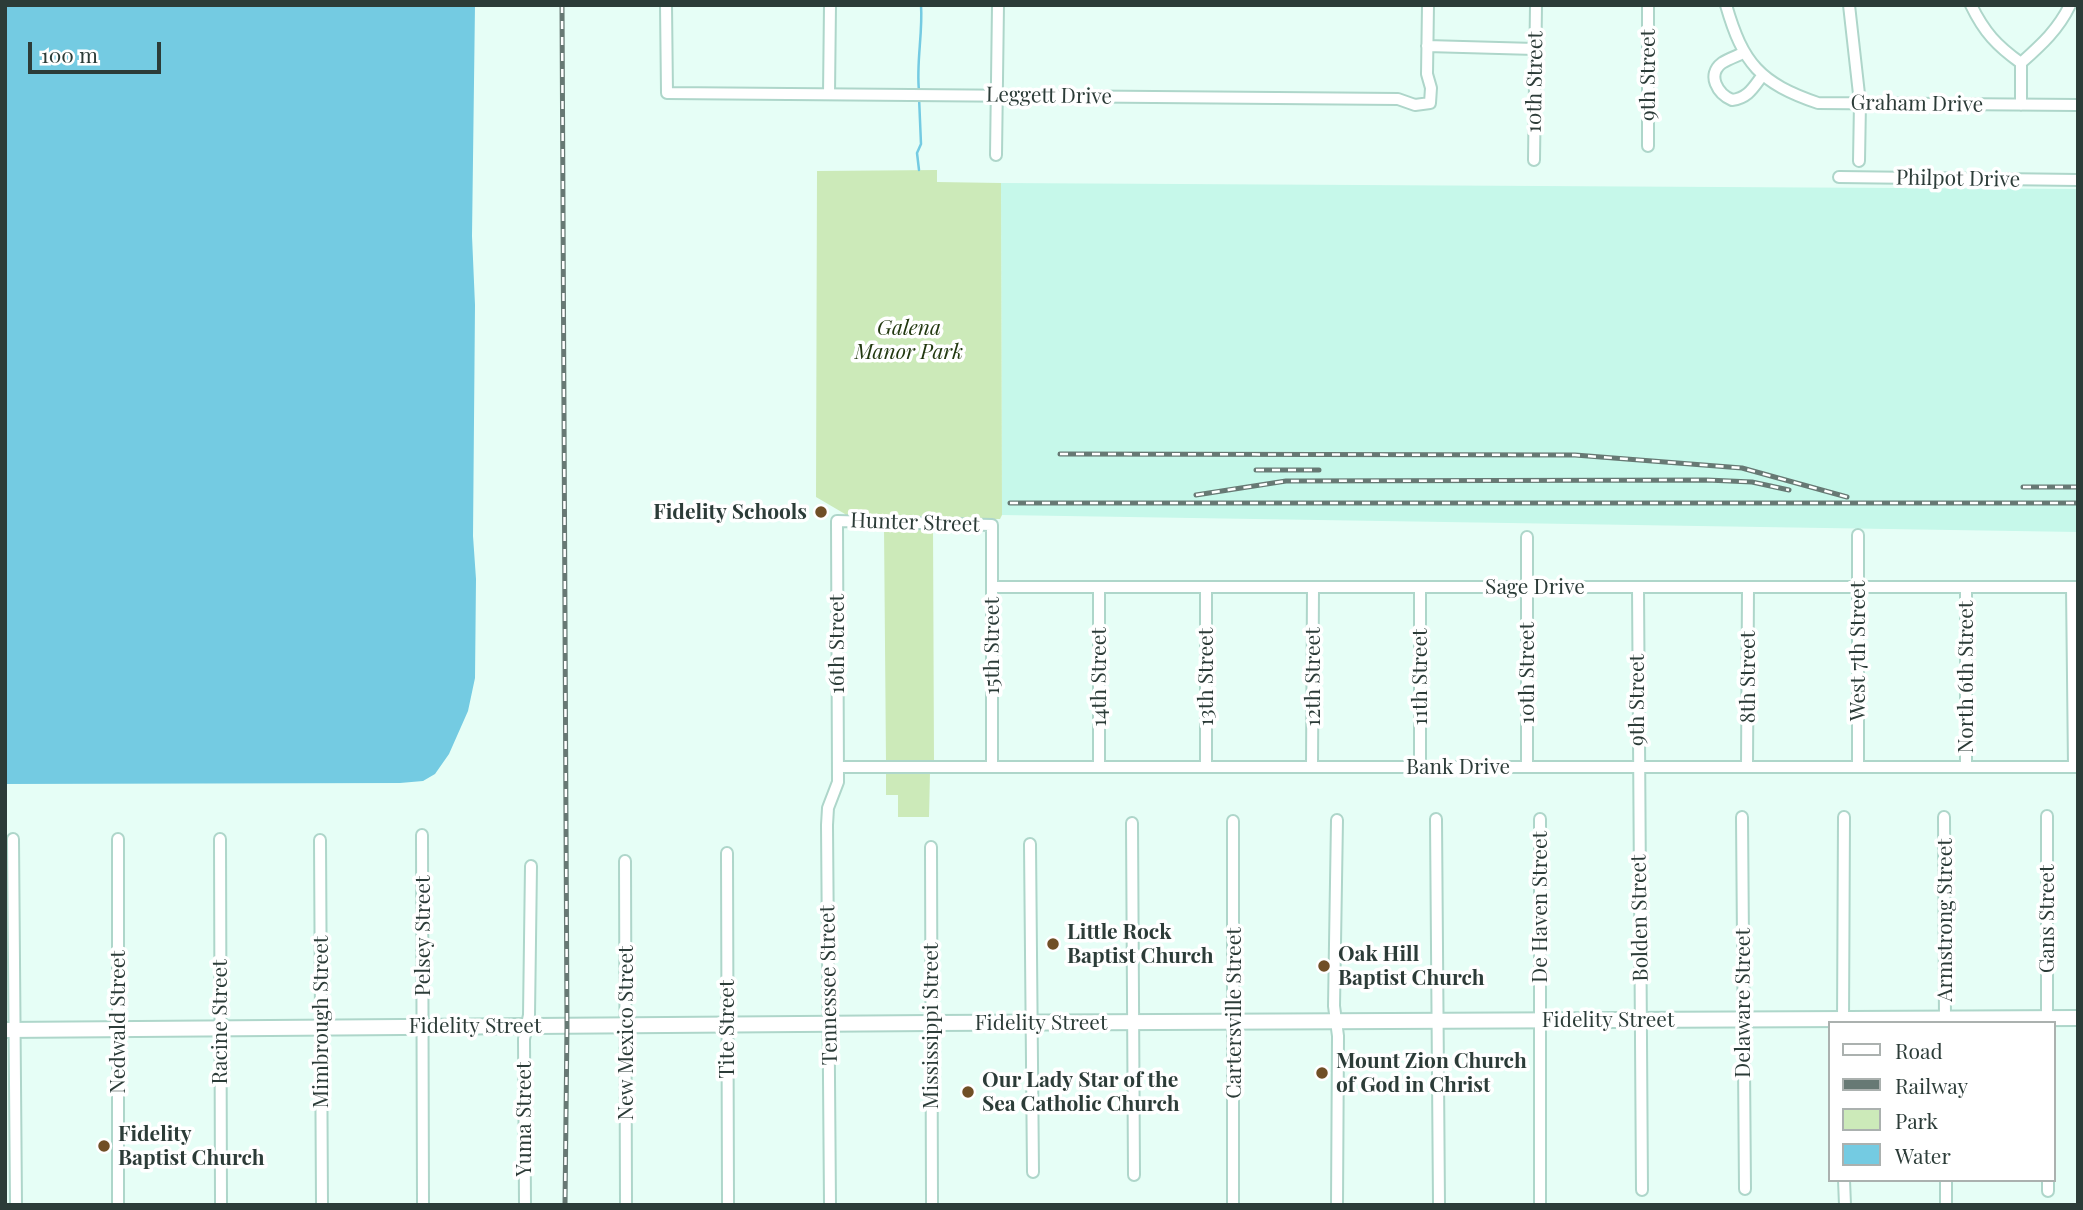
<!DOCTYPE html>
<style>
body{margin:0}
#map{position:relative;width:2083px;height:1210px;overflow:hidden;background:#e6fef6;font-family:"Playfair Display",serif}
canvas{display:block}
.frame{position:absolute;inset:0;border:7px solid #2c3c38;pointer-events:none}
.legend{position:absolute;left:1828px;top:1021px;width:228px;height:161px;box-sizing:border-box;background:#fff;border:2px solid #abb1af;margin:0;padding:9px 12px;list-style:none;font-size:21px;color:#2c3c38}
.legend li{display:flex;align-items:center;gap:14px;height:35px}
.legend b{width:35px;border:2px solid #abb1af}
.scale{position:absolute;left:28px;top:42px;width:133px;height:32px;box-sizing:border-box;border:4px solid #2c3c38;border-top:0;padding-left:9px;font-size:21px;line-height:24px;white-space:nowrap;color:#2c3c38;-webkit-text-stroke:5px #fff;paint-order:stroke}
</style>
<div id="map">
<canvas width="2083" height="1210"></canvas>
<div class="frame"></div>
<ul class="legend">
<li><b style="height:9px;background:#fff"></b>Road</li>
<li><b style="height:9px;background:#677974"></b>Railway</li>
<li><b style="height:19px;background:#cceab9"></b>Park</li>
<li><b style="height:19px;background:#74cbe2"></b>Water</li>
</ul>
<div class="scale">100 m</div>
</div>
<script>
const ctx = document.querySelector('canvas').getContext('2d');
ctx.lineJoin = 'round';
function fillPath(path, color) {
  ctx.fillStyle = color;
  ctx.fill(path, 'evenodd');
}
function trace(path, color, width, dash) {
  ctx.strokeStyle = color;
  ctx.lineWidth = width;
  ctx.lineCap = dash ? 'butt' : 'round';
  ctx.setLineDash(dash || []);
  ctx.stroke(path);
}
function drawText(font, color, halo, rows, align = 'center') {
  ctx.font = font + ' "Playfair Display",serif';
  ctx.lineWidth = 7;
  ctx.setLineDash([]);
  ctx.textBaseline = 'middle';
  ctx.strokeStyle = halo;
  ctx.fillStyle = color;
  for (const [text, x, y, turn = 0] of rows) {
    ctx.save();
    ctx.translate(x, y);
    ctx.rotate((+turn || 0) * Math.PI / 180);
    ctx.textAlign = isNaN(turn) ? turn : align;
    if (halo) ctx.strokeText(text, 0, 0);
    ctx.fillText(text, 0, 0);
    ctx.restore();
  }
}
const built = new Path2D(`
 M 1001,183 L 2078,189 L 2078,532 L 1002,515 Z`);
const green = new Path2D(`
 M 937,170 L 937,182 L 1001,183 L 1002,515 L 1000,519 L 846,518 L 845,514 L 816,497 L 817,171 Z
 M 933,526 L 934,761 L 886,762 L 884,527 Z
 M 886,772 L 930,772 L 929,817 L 898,817 L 898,795 L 886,795 Z`);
const water = new Path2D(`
 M 5,5 L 475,5 L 472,236 L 475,305 L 473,536 L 476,579 L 475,678 L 468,711 L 449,754 L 435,774 L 423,781 L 400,783 L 5,784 Z`);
const stream = new Path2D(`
 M 919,91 C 916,62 923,34 921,5
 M 919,170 L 917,153 L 921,144 L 919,97`);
const street = new Path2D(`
 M 666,5 L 667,93 L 1398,99 L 1415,105 L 1430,103 L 1431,88 L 1427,74 L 1428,5
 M 1648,5 L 1648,146
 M 1726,5 C 1743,64 1760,83 1818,103 L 2078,105
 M 1849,5 L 1860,103 L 1859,161
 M 1971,5 C 1984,32 1997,46 2021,63 L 2021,105
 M 1427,46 L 1535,49
 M 1743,53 C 1737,56 1728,59 1722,63 C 1706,75 1718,94 1732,100 C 1748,98 1753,88 1762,76
 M 2021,63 C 2041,45 2058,30 2070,5
 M 829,94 L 830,5
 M 996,155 L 998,5
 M 1534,160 L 1536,5
 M 1839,177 L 2078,180
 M 992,587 L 2078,587
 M 1099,587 L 1099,766
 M 1638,587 L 1642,1190
 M 2072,587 L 2074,767
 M 1206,588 L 1206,767
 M 1747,766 L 1748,587
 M 1966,766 L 1966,587
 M 838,767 L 2078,767
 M 1312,767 L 1313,588
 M 1420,767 L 1420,587
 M 1527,767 L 1527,537
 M 1858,767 L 1858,535
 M 2047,816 L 2047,1023
 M 1742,817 L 1745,1189
 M 1944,817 L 1945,1023
 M 1436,819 L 1439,1205
 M 1540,819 L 1540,1205
 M 1337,820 L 1334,1006 L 1338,1036 L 1337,1204
 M 1132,823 L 1134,1175
 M 422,835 L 423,1205
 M 13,839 L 16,1205
 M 118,839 L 118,1205
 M 220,839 L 221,1205
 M 320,840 L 322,1205
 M 1030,844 L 1033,1172
 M 931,847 L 932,1205
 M 727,853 L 728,1205
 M 625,861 L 626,1205
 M 1843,1023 L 1844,817
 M 1844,1180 L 1845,1205
 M 1946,1180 L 1946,1205
 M 2048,1180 L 2048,1191
 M 525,1205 L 524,1039 L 529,1015 L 531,866
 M 830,1205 L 827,825 L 828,808 L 838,782 L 837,521 L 992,525 L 992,766
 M 1233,1205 L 1233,821`);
const secondary = new Path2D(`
 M 5,1030 L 931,1023 L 2078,1018`);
const rail = new Path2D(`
 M 562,5 L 567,1026 L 565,1205
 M 1060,454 L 1575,455 L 1742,468 L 1847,497
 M 1256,470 L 1319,470
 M 2023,487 L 2078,487
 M 1196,495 L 1286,481 L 1707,480 L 1752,482 L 1789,490
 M 1010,503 L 2078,503`);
const markers = [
 [821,512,7,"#704f26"],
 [1053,944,7,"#704f26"],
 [1324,966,7,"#704f26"],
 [1322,1073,7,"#704f26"],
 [968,1092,7,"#704f26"],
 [104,1146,7,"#704f26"]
];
const streetNames = [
 ["9th Street",1648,75,-90],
 ["10th Street",1535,82,-89],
 ["Leggett Drive",1049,96,1],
 ["Graham Drive",1917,104,1],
 ["Philpot Drive",1958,179,1],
 ["Hunter Street",915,523,2],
 ["Sage Drive",1535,587],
 ["16th Street",837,644,-90],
 ["15th Street",992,646,-90],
 ["West 7th Street",1858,651,-90],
 ["10th Street",1527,673,-90],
 ["14th Street",1099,677,-90],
 ["13th Street",1206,677,-90],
 ["12th Street",1313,677,-90],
 ["11th Street",1420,677,-90],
 ["8th Street",1748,677,-90],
 ["North 6th Street",1966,677,-90],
 ["9th Street",1637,700,-90],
 ["Bank Drive",1458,767],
 ["De Haven Street",1540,907,-90],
 ["Bolden Street",1640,918,-91],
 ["Gans Street",2047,919,-90],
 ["Armstrong Street",1945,920,-90],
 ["Pelsey Street",423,936,-90],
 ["Tennessee Street",829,985,-91],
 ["Delaware Street",1743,1003,-90],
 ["Cartersville Street",1234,1013,-90],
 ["Fidelity Street",1608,1020],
 ["Nedwald Street",118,1022,-90],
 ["Racine Street",220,1022,-90],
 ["Mimbrough Street",321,1022,-90],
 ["Fidelity Street",1041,1023],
 ["Fidelity Street",475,1026],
 ["Mississippi Street",931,1026,-90],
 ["Tite Street",727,1029,-90],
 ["New Mexico Street",626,1033,-90],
 ["Yuma Street",524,1119,-90]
];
const parkNames = [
 ["Galena",909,328],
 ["Manor Park",909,352]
];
const poiNames = [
 ["Fidelity Schools",807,512,"right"],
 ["Little Rock",1067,932],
 ["Baptist Church",1067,956],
 ["Oak Hill",1338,954],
 ["Baptist Church",1338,978],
 ["Mount Zion Church",1336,1061],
 ["of God in Christ",1336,1085],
 ["Our Lady Star of the",982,1080],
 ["Sea Catholic Church",982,1104],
 ["Fidelity",118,1134],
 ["Baptist Church",118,1158]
];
fillPath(built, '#c6f8ea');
fillPath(green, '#cceab9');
fillPath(water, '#74cbe2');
trace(stream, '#74cbe2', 2.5);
trace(street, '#aed6ca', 14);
trace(secondary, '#aed6ca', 18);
trace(street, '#fff', 10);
trace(secondary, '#fff', 14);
trace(rail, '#677974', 5);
trace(rail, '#fff', 2.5, [8]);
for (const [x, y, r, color] of markers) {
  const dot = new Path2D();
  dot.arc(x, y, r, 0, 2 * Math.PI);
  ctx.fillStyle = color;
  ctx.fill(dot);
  trace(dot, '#fff', 2.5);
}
drawText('21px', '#2c3c38', '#fff', streetNames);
drawText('italic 21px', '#223910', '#fff', parkNames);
drawText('bold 21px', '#2c3c38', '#fff', poiNames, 'left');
</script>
